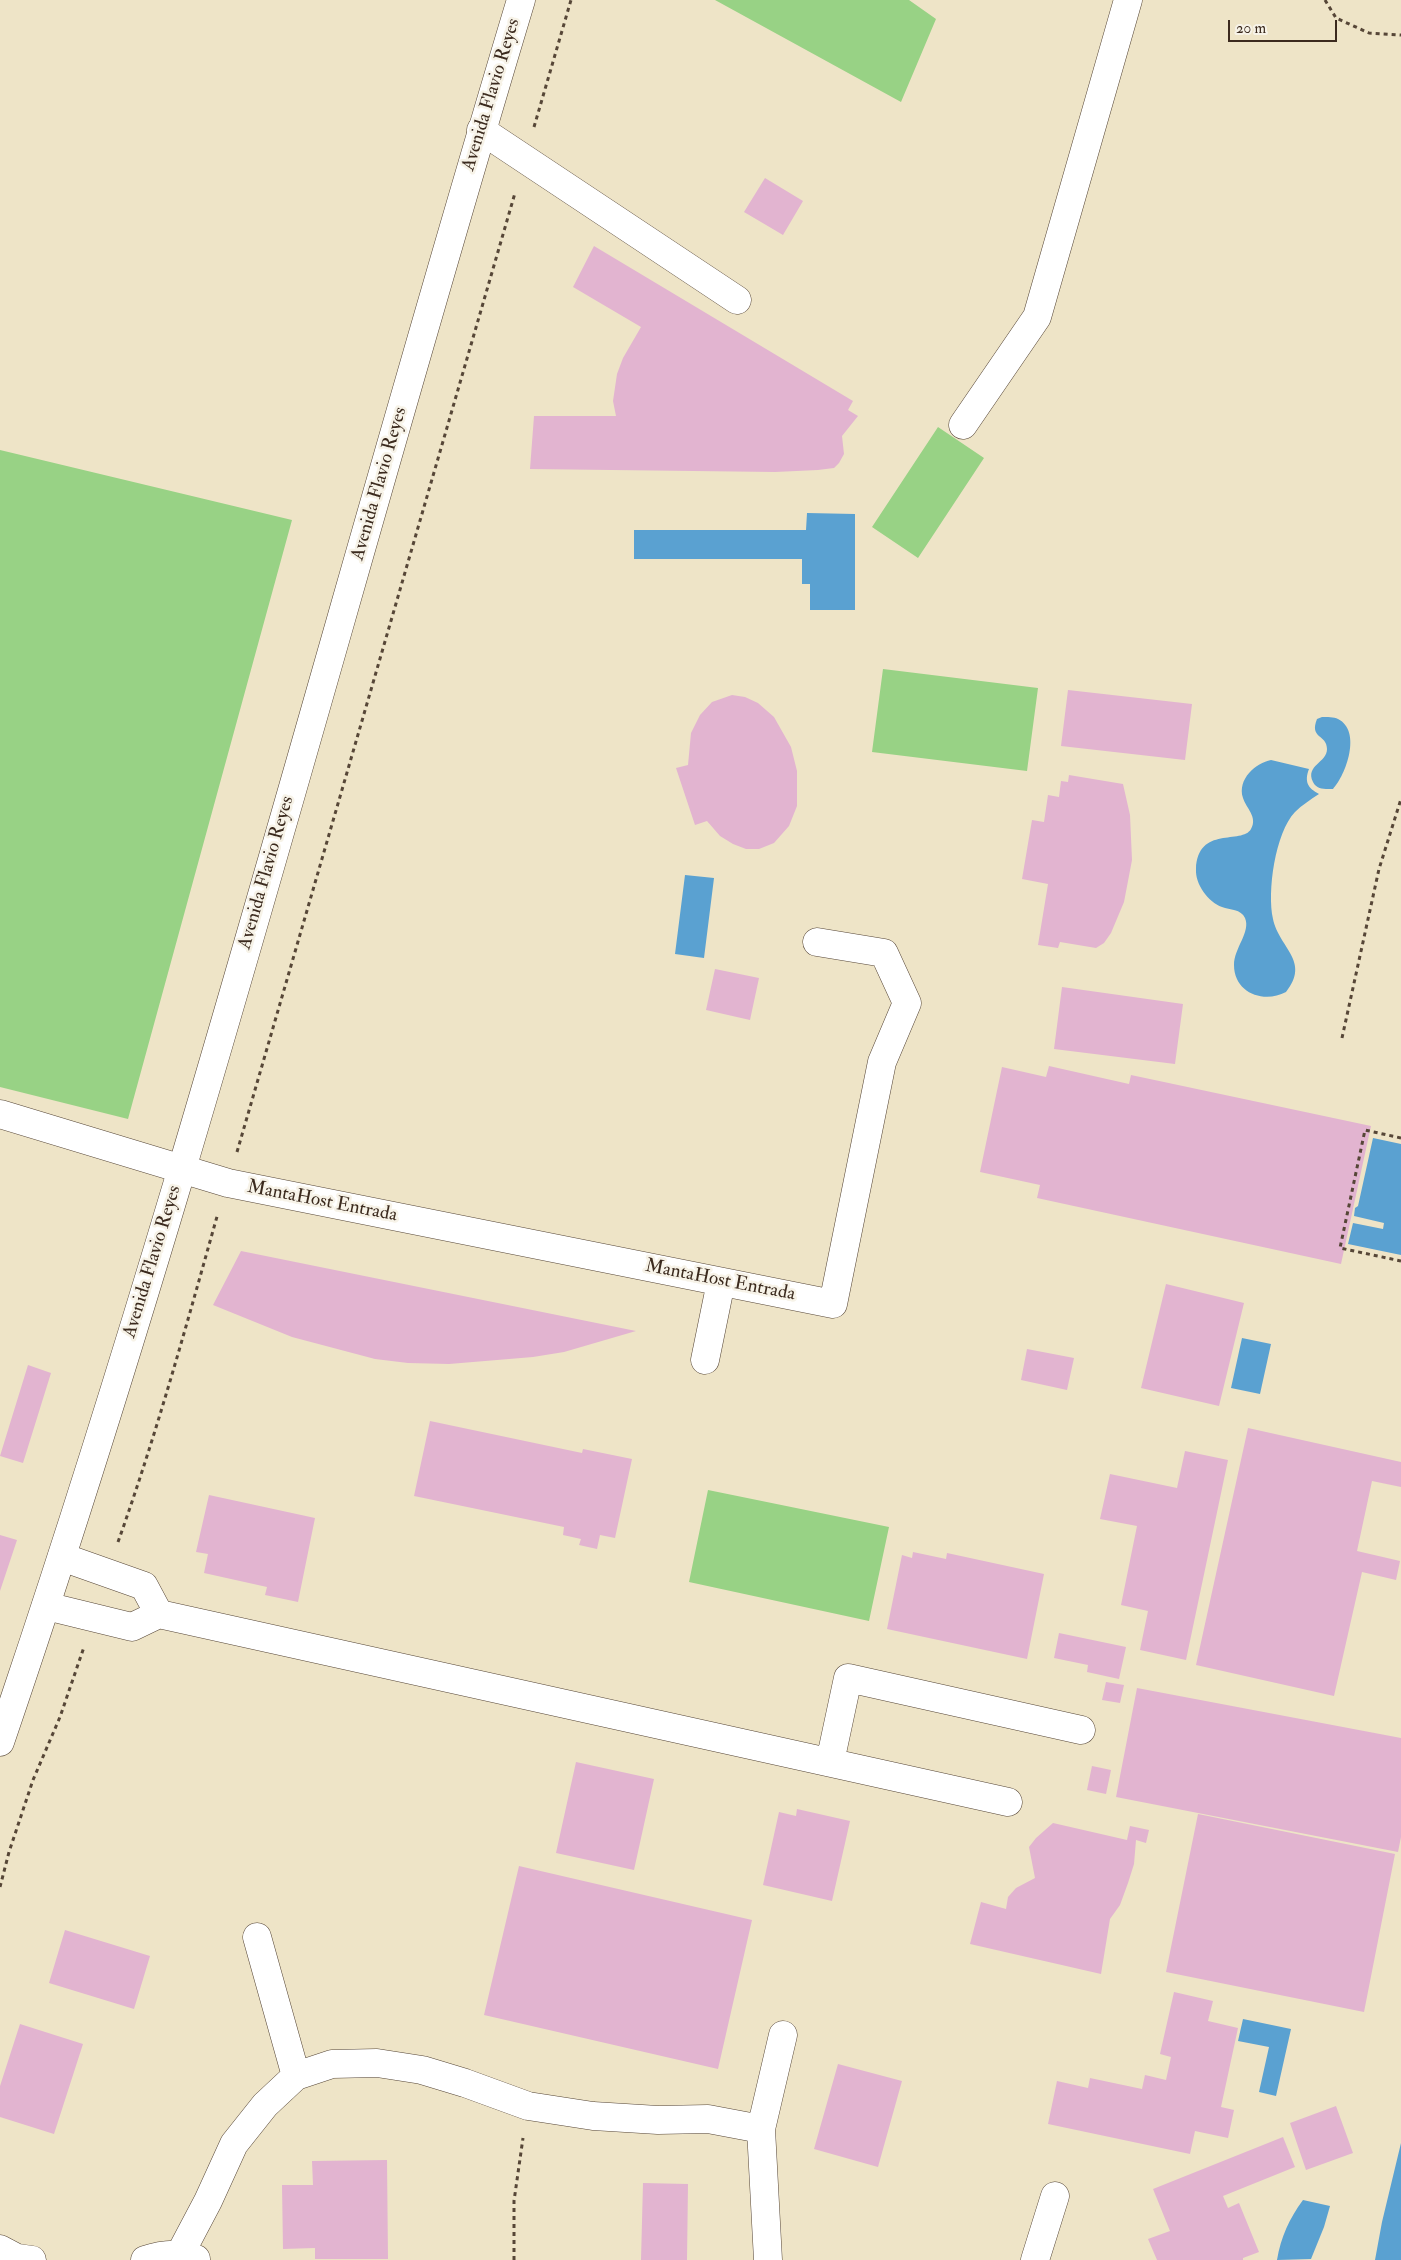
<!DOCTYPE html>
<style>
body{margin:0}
#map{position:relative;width:1401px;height:2260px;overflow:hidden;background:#eee4c7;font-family:"IM FELL Double Pica",serif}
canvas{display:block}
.scale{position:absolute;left:1228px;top:20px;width:109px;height:22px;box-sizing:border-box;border:2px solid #3b2a1e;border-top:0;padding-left:6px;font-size:15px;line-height:18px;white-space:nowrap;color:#3b2a1e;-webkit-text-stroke:4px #f7f3e8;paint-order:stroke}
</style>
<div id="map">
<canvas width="1401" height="2260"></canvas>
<div class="scale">20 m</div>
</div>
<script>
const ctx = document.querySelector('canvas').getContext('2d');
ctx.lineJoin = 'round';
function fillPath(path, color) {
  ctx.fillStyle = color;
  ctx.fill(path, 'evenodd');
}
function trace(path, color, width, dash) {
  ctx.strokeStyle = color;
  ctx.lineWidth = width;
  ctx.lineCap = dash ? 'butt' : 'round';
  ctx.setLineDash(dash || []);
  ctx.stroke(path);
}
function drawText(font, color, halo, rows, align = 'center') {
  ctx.font = font + ' "IM FELL Double Pica",serif';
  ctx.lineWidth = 5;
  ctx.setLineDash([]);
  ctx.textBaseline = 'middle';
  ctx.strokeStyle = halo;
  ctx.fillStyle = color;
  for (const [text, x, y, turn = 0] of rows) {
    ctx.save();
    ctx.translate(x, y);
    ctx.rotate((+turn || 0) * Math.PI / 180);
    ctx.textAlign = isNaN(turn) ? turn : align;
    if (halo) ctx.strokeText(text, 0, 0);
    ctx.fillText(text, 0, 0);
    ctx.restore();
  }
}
const green = new Path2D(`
 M 715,0 L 909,0 L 936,19 L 901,102 Z
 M 938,427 L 984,458 L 918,558 L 872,527 Z
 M 0,450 L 292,520 L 128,1119 L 0,1087 Z
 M 883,669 L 1038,688 L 1027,771 L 872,752 Z
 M 708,1490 L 889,1527 L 869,1621 L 689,1582 Z`);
const water = new Path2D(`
 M 807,513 L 855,514 L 855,610 L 810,610 L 810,584 L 802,584 L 802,559 L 634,559 L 634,530 L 806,530 Z
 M 1322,717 C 1327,717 1334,717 1338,719 C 1362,731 1346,775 1333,789 C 1325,789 1317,790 1313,782 C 1305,765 1327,763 1327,749 C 1327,734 1309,739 1317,719 Z
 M 1271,760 L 1309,769 C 1304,782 1308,788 1319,794 C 1310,800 1302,805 1295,812 C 1275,833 1267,892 1273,919 C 1279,948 1311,961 1286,992 C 1264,1004 1234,993 1234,965 C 1234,948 1251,932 1245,918 C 1241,909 1230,910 1222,907 C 1208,902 1195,884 1196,869 C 1198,825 1242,845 1251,829 C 1258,817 1246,808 1243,798 C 1237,779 1256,763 1271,760 Z
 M 685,875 L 714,878 L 704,958 L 675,954 Z
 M 1373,1138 L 1401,1144 L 1401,1255 L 1348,1244 L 1353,1223 L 1383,1229 L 1384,1223 L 1354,1216 L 1355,1208 L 1358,1206 Z
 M 1242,1338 L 1271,1344 L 1260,1394 L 1231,1388 Z
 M 1243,2019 L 1291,2029 L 1276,2096 L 1259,2092 L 1269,2047 L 1238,2041 Z
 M 1401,2143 L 1401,2260 L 1375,2260 L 1382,2222 Z
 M 1303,2200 L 1330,2206 L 1324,2227 L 1311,2259 L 1277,2260 C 1281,2237 1289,2219 1303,2200 Z`);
const building = new Path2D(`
 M 765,178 L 803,201 L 783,235 L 744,212 Z
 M 594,246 L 853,401 L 848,410 L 858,416 L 842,436 L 844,454 L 839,463 L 834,468 L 818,470 L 775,472 L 530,469 L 534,416 L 616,416 L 613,401 L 617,374 L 623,358 L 641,327 L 573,287 Z
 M 1068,690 L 1192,704 L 1185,760 L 1061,746 Z
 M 732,695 L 745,697 L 758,703 L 774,717 L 791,747 L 797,771 L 797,806 L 789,826 L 774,843 L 759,849 L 746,849 L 733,844 L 720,836 L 707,821 L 695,825 L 676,768 L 688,765 L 691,733 L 700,715 L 712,702 Z
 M 1069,775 L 1123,784 L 1130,815 L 1132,860 L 1124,902 L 1111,933 L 1104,943 L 1096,948 L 1060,942 L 1058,948 L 1038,945 L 1048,884 L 1022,879 L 1032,820 L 1044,822 L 1048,795 L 1059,797 L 1061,781 L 1068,782 Z
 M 715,969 L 759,978 L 750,1020 L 706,1010 Z
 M 1062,987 L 1183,1004 L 1175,1064 L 1054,1049 Z
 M 1049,1066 L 1129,1084 L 1131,1075 L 1371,1126 L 1341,1264 L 1037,1198 L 1040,1185 L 980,1172 L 1002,1067 L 1046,1077 Z
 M 241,1251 L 636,1331 L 564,1352 L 533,1357 L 449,1364 L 408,1363 L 375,1359 L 292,1337 L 213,1305 Z
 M 1166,1284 L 1244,1303 L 1219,1406 L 1141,1388 Z
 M 1027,1349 L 1074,1358 L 1067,1390 L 1021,1380 Z
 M 28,1365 L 51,1373 L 23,1463 L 0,1456 Z
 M 430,1421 L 582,1453 L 583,1449 L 632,1459 L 615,1538 L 600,1535 L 597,1549 L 579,1545 L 581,1539 L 563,1535 L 564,1527 L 414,1496 Z
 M 1248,1428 L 1401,1462 L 1401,1487 L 1372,1481 L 1357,1551 L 1400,1561 L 1396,1580 L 1362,1572 L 1334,1696 L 1196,1665 Z
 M 1185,1451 L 1228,1460 L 1186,1660 L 1140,1650 L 1148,1611 L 1121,1605 L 1137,1526 L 1100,1519 L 1110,1474 L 1177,1488 Z
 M 209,1495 L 315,1518 L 298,1602 L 265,1595 L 267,1587 L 204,1573 L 208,1554 L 196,1552 Z
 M 0,1535 L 17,1540 L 0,1591 Z
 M 913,1552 L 946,1559 L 947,1553 L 1044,1574 L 1027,1659 L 887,1629 L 902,1555 L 912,1558 Z
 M 1059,1633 L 1126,1647 L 1119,1679 L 1087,1672 L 1088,1665 L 1054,1658 Z
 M 1106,1682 L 1124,1685 L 1120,1703 L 1102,1700 Z
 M 1137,1688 L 1401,1738 L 1401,1837 L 1398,1852 L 1116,1797 Z
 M 576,1762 L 654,1779 L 634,1870 L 556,1853 Z
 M 1092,1766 L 1111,1770 L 1106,1794 L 1087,1790 Z
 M 797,1809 L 850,1821 L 832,1901 L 763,1885 L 779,1812 L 796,1816 Z
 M 1198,1814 L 1395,1854 L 1364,2012 L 1166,1972 Z
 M 1053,1823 L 1127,1840 L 1130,1826 L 1149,1830 L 1146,1843 L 1136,1840 L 1134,1864 L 1128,1883 L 1120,1905 L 1110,1919 L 1101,1974 L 970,1944 L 981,1902 L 1006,1909 L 1008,1897 L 1016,1888 L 1035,1878 L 1029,1847 L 1036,1838 Z
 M 519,1866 L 752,1920 L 718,2069 L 484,2015 Z
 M 65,1930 L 150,1956 L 134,2009 L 49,1983 Z
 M 1174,1992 L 1213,2001 L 1208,2021 L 1238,2028 L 1221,2107 L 1234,2110 L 1228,2138 L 1195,2131 L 1190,2154 L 1048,2124 L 1057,2081 L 1088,2088 L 1090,2078 L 1142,2089 L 1145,2075 L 1166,2080 L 1171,2057 L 1160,2054 Z
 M 20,2024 L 83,2044 L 54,2134 L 0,2117 L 0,2086 Z
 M 838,2064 L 902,2081 L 878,2167 L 814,2149 Z
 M 1336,2106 L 1353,2153 L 1306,2170 L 1290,2123 Z
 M 1283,2137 L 1295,2167 L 1223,2196 L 1228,2208 L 1239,2203 L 1259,2252 L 1243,2258 L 1243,2260 L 1157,2260 L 1148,2239 L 1170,2231 L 1153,2189 Z
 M 387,2160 L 388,2259 L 315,2259 L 315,2248 L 283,2249 L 282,2185 L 313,2185 L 312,2161 Z
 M 643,2183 L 688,2184 L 687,2260 L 641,2260 Z`);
const path = new Path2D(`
 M 1325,0 L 1336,18 L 1369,33 L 1401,35
 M 534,127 L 571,0
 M 1342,1038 L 1379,869 L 1401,799
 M 1401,1138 L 1365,1130 L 1340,1248 L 1401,1261
 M 237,1152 L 515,193
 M 118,1542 C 157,1433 187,1323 218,1213
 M 0,1887 L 9,1852 L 33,1780 L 60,1717 L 84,1647
 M 514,2260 L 514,2201 L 523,2138`);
const minor = new Path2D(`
 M 481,130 L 737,300
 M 963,425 L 1037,317 L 1128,0
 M 0,1114 L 228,1183 L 833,1304 L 882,1062 L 907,1003 L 884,953 L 817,942
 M 705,1360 L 721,1282
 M 62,1557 L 144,1586 L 159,1614
 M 46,1606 L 132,1627 L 159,1614 L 1008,1802
 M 830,1762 L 848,1678 L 1081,1730
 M 257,1937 L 296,2076
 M 0,2249 L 17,2258 L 32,2260
 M 180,2254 L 208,2201 L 234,2144 L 265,2105 L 296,2076 L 332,2064 L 377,2063 L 422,2070 L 465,2083 L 528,2106 L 593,2116 L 658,2120 L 708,2119 L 761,2129
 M 145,2260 C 162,2254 179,2252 196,2259
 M 768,2260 L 761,2129 L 783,2035
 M 1035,2260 L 1055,2196`);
const major = new Path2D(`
 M 0,1742 C 196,1168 346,580 521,0`);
const streetNames = [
 ["Avenida Flavio Reyes",492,95,-73],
 ["Avenida Flavio Reyes",380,484,-74],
 ["Avenida Flavio Reyes",267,873,-74],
 ["MantaHost Entrada",322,1202,11],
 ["Avenida Flavio Reyes",153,1262,-73],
 ["MantaHost Entrada",720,1281,11]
];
fillPath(green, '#98d285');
fillPath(water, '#5aa1d1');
fillPath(building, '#e2b4d0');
trace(minor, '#564637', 29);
trace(major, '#564637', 29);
trace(path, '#564637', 3, [4, 4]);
trace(minor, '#fff', 28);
trace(major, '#fff', 28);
drawText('19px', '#3b2a1e', '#f7f3e8', streetNames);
</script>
